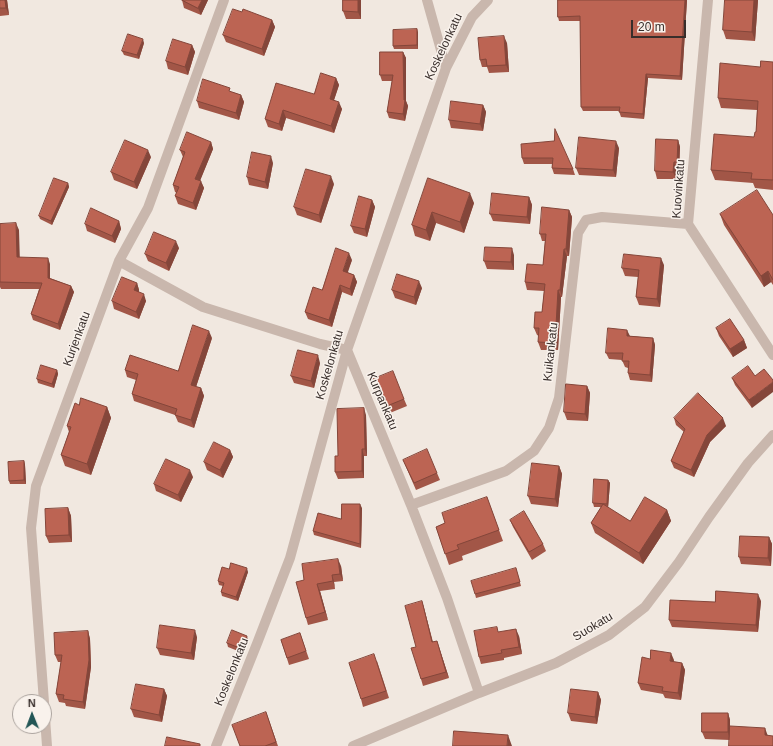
<!DOCTYPE html>
<style>
body{margin:0}
#map{position:relative;width:773px;height:746px;overflow:hidden;background:#f1e8e0;font-family:Arial,sans-serif}
canvas{display:block}
.north{position:absolute;left:12px;top:694px;width:40px;height:40px;box-sizing:border-box;background:#f9f2ec;border:1px solid #aca49f;border-radius:50%;rotate:359deg;font-size:11px;font-weight:700;line-height:16px;text-align:center;color:#382e2b}
.north::after{content:'';display:block;margin:auto;width:14px;height:18px;background:#235656;clip-path:polygon(50% 0,100% 100%,50% 72%,0 100%)}
.scale{position:absolute;left:631px;top:20px;width:55px;height:18px;box-sizing:border-box;border:2px solid #382e2b;border-top:0;padding-left:5px;font-size:12px;line-height:14px;white-space:nowrap;color:#382e2b;-webkit-text-stroke:3px #f9f2ec;paint-order:stroke}
</style>
<div id="map">
<canvas width="773" height="746"></canvas>
<div class="north">N</div>
<div class="scale">20 m</div>
</div>
<script>
const ctx = document.querySelector('canvas').getContext('2d');
ctx.lineJoin = 'round';
function trace(path, color, width, dash) {
  ctx.strokeStyle = color;
  ctx.lineWidth = width;
  ctx.lineCap = dash ? 'butt' : 'round';
  ctx.setLineDash(dash || []);
  ctx.stroke(path);
}
function fillPath(path, color) {
  ctx.fillStyle = color;
  ctx.fill(path, 'evenodd');
}
function drawText(font, color, halo, rows, align = 'center') {
  ctx.font = font + ' Arial,sans-serif';
  ctx.lineWidth = 3;
  ctx.setLineDash([]);
  ctx.textBaseline = 'middle';
  ctx.strokeStyle = halo;
  ctx.fillStyle = color;
  for (const [text, x, y, turn = 0] of rows) {
    ctx.save();
    ctx.translate(x, y);
    ctx.rotate((+turn || 0) * Math.PI / 180);
    ctx.textAlign = isNaN(turn) ? turn : align;
    if (halo) ctx.strokeText(text, 0, 0);
    ctx.fillText(text, 0, 0);
    ctx.restore();
  }
}
const minor = new Path2D(`
 M 427,0 L 446,68
 M 708,0 L 688,224 L 773,355
 M 119,261 L 203,307 L 320,344 L 347,350 L 411,505 L 447,598 L 479,693
 M 411,505 L 506,471 L 534,451 L 549,428 L 559,398 L 578,233 L 586,220 L 602,217 L 688,224
 M 44,702 L 31,528 L 36,486 L 119,261 L 148,208 L 224,0
 M 44,704 L 47,746
 M 216,746 L 258,641 L 290,558 L 347,350 L 446,68 L 472,17 L 488,0
 M 353,746 L 479,693 L 556,663 L 609,635 L 645,607 L 679,562 L 709,517 L 748,463 L 773,435`);
const wall = new Path2D(`
 M 0,0 L 7,0 L 9,15 L 0,16 Z
 M 182,0 L 208,0 L 201,15 L 184,8 Z
 M 361,0 L 361,19 L 346,19 L 343,11 Z
 M 558,0 L 687,0 L 682,80 L 648,78 L 644,119 L 621,117 L 619,111 L 583,111 L 581,107 L 580,21 L 559,21 L 558,17 Z
 M 725,0 L 758,0 L 755,41 L 726,39 L 723,30 Z
 M 242,12 L 272,20 L 275,27 L 264,56 L 226,42 L 223,35 Z
 M 417,29 L 418,33 L 418,49 L 394,49 L 393,46 Z
 M 144,43 L 139,59 L 124,55 L 122,51 Z
 M 507,43 L 509,72 L 489,73 L 487,67 L 482,67 L 480,60 Z
 M 192,45 L 195,52 L 188,75 L 168,69 L 166,61 Z
 M 403,52 L 406,58 L 406,101 L 408,106 L 405,121 L 389,118 L 387,112 L 392,81 L 382,81 L 380,75 Z
 M 773,62 L 773,190 L 755,188 L 753,183 L 715,180 L 711,170 L 754,137 L 756,132 L 757,110 L 721,108 L 718,98 L 760,67 Z
 M 336,78 L 339,85 L 334,100 L 342,109 L 334,133 L 286,118 L 282,131 L 268,127 L 265,119 L 314,94 Z
 M 232,92 L 241,95 L 244,102 L 239,120 L 199,108 L 197,101 Z
 M 483,105 L 486,112 L 483,131 L 451,128 L 449,120 Z
 M 678,140 L 680,147 L 679,170 L 676,169 L 676,179 L 657,179 L 655,171 Z
 M 554,141 L 573,169 L 575,175 L 554,174 L 552,168 L 552,164 L 524,164 L 522,158 Z
 M 211,142 L 213,149 L 200,180 L 204,188 L 196,210 L 178,204 L 175,196 L 177,193 L 175,192 L 173,185 L 183,157 L 180,150 Z
 M 619,148 L 616,177 L 579,175 L 576,168 Z
 M 151,157 L 137,189 L 114,180 L 111,172 Z
 M 273,163 L 268,189 L 249,185 L 247,177 Z
 M 428,178 L 474,203 L 464,233 L 436,223 L 430,241 L 415,236 L 412,225 Z
 M 68,183 L 69,187 L 52,225 L 40,219 L 39,216 Z
 M 334,184 L 321,223 L 297,215 L 294,207 Z
 M 529,197 L 532,205 L 530,224 L 493,221 L 490,214 Z
 M 372,200 L 375,207 L 367,237 L 354,233 L 351,226 Z
 M 569,210 L 572,217 L 569,256 L 567,256 L 562,297 L 561,297 L 558,350 L 541,350 L 538,342 L 539,336 L 537,335 L 534,328 L 542,312 L 544,291 L 527,290 L 525,282 L 543,265 L 545,241 L 542,241 L 540,234 Z
 M 720,214 L 773,215 L 773,285 L 771,282 L 764,287 L 724,225 Z
 M 119,221 L 121,229 L 115,243 L 87,231 L 85,224 Z
 M 0,224 L 19,230 L 19,257 L 50,264 L 50,278 L 71,286 L 74,292 L 60,330 L 33,320 L 31,314 L 39,289 L 1,289 L 0,287 Z
 M 179,248 L 169,271 L 148,261 L 145,254 Z
 M 514,255 L 514,270 L 487,269 L 484,261 Z
 M 352,260 L 347,272 L 354,275 L 357,282 L 352,296 L 342,292 L 332,327 L 308,319 L 305,312 L 322,290 Z
 M 664,265 L 660,307 L 639,305 L 636,297 L 638,277 L 625,276 L 622,268 Z
 M 137,283 L 139,290 L 139,292 L 146,301 L 139,319 L 114,309 L 112,301 Z
 M 422,288 L 416,305 L 395,298 L 392,290 Z
 M 716,328 L 744,340 L 747,348 L 733,357 L 719,336 Z
 M 630,336 L 653,338 L 655,345 L 652,382 L 630,380 L 628,373 L 628,368 L 625,367 L 622,360 L 609,359 L 606,353 Z
 M 212,338 L 196,387 L 201,388 L 204,396 L 194,428 L 178,422 L 175,415 L 134,401 L 132,394 L 136,380 L 127,377 L 125,370 L 178,371 Z
 M 320,363 L 314,388 L 294,383 L 291,376 Z
 M 57,370 L 58,374 L 54,388 L 38,383 L 37,379 Z
 M 755,376 L 752,408 L 735,385 L 732,378 Z
 M 371,380 L 404,399 L 407,406 L 385,415 Z
 M 587,386 L 590,393 L 588,421 L 567,420 L 564,412 Z
 M 79,405 L 107,407 L 111,418 L 91,475 L 65,466 L 61,455 L 69,432 L 67,426 Z
 M 366,415 L 367,456 L 364,456 L 364,478 L 338,479 L 335,472 L 338,456 Z
 M 674,418 L 726,426 L 710,442 L 694,477 L 674,468 L 671,461 L 684,432 L 676,425 Z
 M 230,450 L 233,457 L 223,478 L 207,470 L 204,462 Z
 M 403,460 L 437,473 L 440,480 L 416,490 Z
 M 24,461 L 25,465 L 26,484 L 10,484 L 9,481 Z
 M 559,466 L 562,474 L 558,507 L 531,504 L 528,496 Z
 M 193,477 L 181,502 L 156,491 L 154,484 Z
 M 608,480 L 610,483 L 608,508 L 630,521 L 667,510 L 671,521 L 643,564 L 595,533 L 591,523 L 601,507 L 594,507 L 593,503 Z
 M 487,497 L 503,541 L 462,556 L 463,560 L 449,565 L 436,527 L 445,523 Z
 M 68,508 L 71,516 L 72,542 L 49,543 L 46,536 Z
 M 362,508 L 361,548 L 314,535 L 313,531 L 341,519 Z
 M 510,520 L 543,544 L 546,551 L 532,560 L 513,527 Z
 M 769,537 L 772,544 L 771,566 L 741,564 L 739,557 Z
 M 341,566 L 343,581 L 334,582 L 335,589 L 320,591 L 328,620 L 308,625 L 306,618 L 304,580 Z
 M 516,568 L 521,586 L 476,598 L 475,594 Z
 M 229,569 L 248,572 L 238,601 L 222,596 L 221,592 L 223,586 L 219,585 L 218,581 Z
 M 422,601 L 424,608 L 433,642 L 437,641 L 449,678 L 423,686 L 421,679 L 416,647 Z
 M 761,601 L 758,632 L 672,627 L 669,620 L 715,602 Z
 M 88,631 L 90,639 L 91,667 L 85,709 L 66,706 L 65,703 L 59,702 L 56,694 L 61,662 L 58,662 L 55,655 Z
 M 499,632 L 519,636 L 522,654 L 504,658 L 504,660 L 481,664 L 479,657 Z
 M 300,633 L 309,659 L 289,665 L 281,640 Z
 M 197,637 L 194,660 L 160,655 L 157,648 Z
 M 248,640 L 243,653 L 228,647 L 227,643 Z
 M 650,659 L 674,660 L 673,662 L 682,663 L 685,670 L 681,700 L 665,698 L 663,694 L 641,690 L 638,683 Z
 M 377,661 L 389,698 L 363,707 L 361,699 Z
 M 164,689 L 167,696 L 162,722 L 134,717 L 131,709 Z
 M 598,692 L 601,700 L 597,724 L 571,721 L 568,713 Z
 M 266,712 L 278,746 L 240,746 Z
 M 728,713 L 730,720 L 730,729 L 768,735 L 730,740 L 705,739 L 702,732 Z`);
const shadedWall = new Path2D(`
 M 5,0 L 7,0 L 9,15 L 6,8 Z
 M 202,0 L 208,0 L 201,15 L 198,8 Z
 M 358,0 L 361,0 L 361,19 L 358,12 Z
 M 685,0 L 687,0 L 682,80 L 680,76 Z
 M 754,0 L 758,0 L 755,41 L 752,32 Z
 M 272,20 L 275,27 L 264,56 L 262,49 Z
 M 417,29 L 418,33 L 418,49 L 417,45 Z
 M 504,36 L 507,43 L 509,72 L 506,65 Z
 M 143,39 L 144,43 L 139,59 L 137,55 Z
 M 192,45 L 195,52 L 188,75 L 185,67 Z
 M 403,52 L 406,58 L 406,101 L 408,106 L 405,121 L 403,114 L 404,100 Z
 M 646,74 L 648,78 L 644,119 L 643,114 Z
 M 336,78 L 339,85 L 332,106 L 330,99 Z
 M 241,95 L 244,102 L 239,120 L 236,113 Z
 M 339,102 L 342,109 L 334,133 L 331,126 Z
 M 483,105 L 486,112 L 483,131 L 480,124 Z
 M 283,110 L 286,118 L 282,131 L 279,124 Z
 M 678,140 L 680,147 L 679,170 L 677,162 Z
 M 616,141 L 619,148 L 616,177 L 613,170 Z
 M 211,142 L 213,149 L 198,186 L 195,179 Z
 M 148,150 L 151,157 L 137,189 L 134,182 Z
 M 271,156 L 273,163 L 268,189 L 265,182 Z
 M 674,162 L 676,169 L 676,179 L 673,172 Z
 M 331,176 L 334,184 L 321,223 L 319,215 Z
 M 201,181 L 204,188 L 196,210 L 193,203 Z
 M 68,183 L 69,187 L 52,225 L 51,221 Z
 M 470,193 L 474,203 L 464,233 L 460,222 Z
 M 529,197 L 532,205 L 530,224 L 527,217 Z
 M 372,200 L 375,207 L 367,237 L 365,229 Z
 M 569,210 L 572,217 L 569,256 L 566,249 Z
 M 432,212 L 436,223 L 430,241 L 426,230 Z
 M 119,221 L 121,229 L 115,243 L 112,236 Z
 M 16,223 L 19,230 L 20,264 L 17,257 Z
 M 176,241 L 179,248 L 169,271 L 166,263 Z
 M 512,248 L 514,255 L 514,270 L 511,262 Z
 M 564,249 L 567,256 L 562,297 L 560,290 Z
 M 349,253 L 352,260 L 346,278 L 343,271 Z
 M 48,258 L 50,264 L 50,284 L 48,278 Z
 M 661,258 L 664,265 L 660,307 L 657,299 Z
 M 768,271 L 771,282 L 764,287 L 761,276 Z
 M 354,275 L 357,282 L 352,296 L 350,289 Z
 M 419,281 L 422,288 L 416,305 L 414,297 Z
 M 137,283 L 139,290 L 137,297 L 134,290 Z
 M 340,285 L 342,292 L 332,327 L 329,320 Z
 M 71,286 L 74,292 L 60,330 L 58,324 Z
 M 558,290 L 561,297 L 558,350 L 555,343 Z
 M 144,294 L 146,301 L 139,319 L 136,312 Z
 M 627,330 L 630,336 L 627,336 Z
 M 209,331 L 212,338 L 194,393 L 191,385 Z
 M 653,338 L 655,345 L 652,382 L 650,375 Z
 M 744,340 L 747,348 L 733,357 L 730,349 Z
 M 318,355 L 320,363 L 314,388 L 311,381 Z
 M 57,370 L 58,374 L 54,388 L 52,384 Z
 M 773,382 L 773,392 L 752,408 L 749,400 Z
 M 587,386 L 590,393 L 588,421 L 585,414 Z
 M 201,388 L 204,396 L 194,428 L 191,420 Z
 M 107,407 L 111,418 L 91,475 L 87,464 Z
 M 364,408 L 366,415 L 367,456 L 365,449 Z
 M 723,418 L 726,426 L 710,442 L 694,477 L 691,470 L 707,435 Z
 M 362,449 L 364,456 L 364,478 L 362,471 Z
 M 230,450 L 233,457 L 223,478 L 220,470 Z
 M 24,461 L 25,465 L 26,484 L 24,480 Z
 M 559,466 L 562,474 L 558,507 L 555,499 Z
 M 190,470 L 193,477 L 181,502 L 178,495 Z
 M 608,480 L 610,483 L 608,508 L 607,504 Z
 M 360,504 L 362,508 L 361,548 L 360,544 Z
 M 68,508 L 71,516 L 72,542 L 69,535 Z
 M 667,510 L 671,521 L 643,564 L 639,553 Z
 M 769,537 L 772,544 L 771,566 L 768,558 Z
 M 338,559 L 341,566 L 343,581 L 340,574 Z
 M 247,568 L 248,572 L 238,601 L 236,597 Z
 M 332,575 L 334,582 L 335,589 L 333,581 Z
 M 317,584 L 320,591 L 328,620 L 325,612 Z
 M 758,594 L 761,601 L 758,632 L 756,625 Z
 M 422,601 L 424,608 L 434,648 L 432,642 Z
 M 516,629 L 519,636 L 522,654 L 519,647 Z
 M 195,630 L 197,637 L 194,660 L 191,653 Z
 M 88,631 L 90,639 L 91,667 L 85,709 L 83,702 Z
 M 247,636 L 248,640 L 243,653 L 242,649 Z
 M 437,641 L 439,647 L 449,678 L 446,672 Z
 M 671,653 L 674,660 L 672,669 L 670,661 Z
 M 682,663 L 685,670 L 681,700 L 678,693 Z
 M 164,689 L 167,696 L 162,722 L 159,715 Z
 M 598,692 L 601,700 L 597,724 L 595,717 Z
 M 728,713 L 730,720 L 730,740 L 728,732 Z
 M 765,728 L 769,739 L 765,735 Z
 M 508,735 L 512,746 L 507,746 Z`);
const building = new Path2D(`
 M 0,0 L 5,0 L 6,8 L 0,8 Z
 M 182,0 L 202,0 L 198,8 Z
 M 343,0 L 358,0 L 358,12 L 343,11 Z
 M 558,0 L 685,0 L 680,76 L 646,74 L 643,114 L 619,112 L 620,107 L 581,107 L 580,16 L 558,17 Z
 M 725,0 L 754,0 L 752,32 L 723,30 Z
 M 233,9 L 242,12 L 243,9 L 272,20 L 262,49 L 223,35 Z
 M 417,29 L 417,45 L 393,46 L 393,30 Z
 M 128,34 L 143,39 L 137,55 L 122,51 Z
 M 504,36 L 506,65 L 487,66 L 486,59 L 480,60 L 478,38 Z
 M 173,39 L 192,45 L 185,67 L 166,61 Z
 M 380,52 L 403,52 L 404,100 L 405,100 L 403,114 L 387,112 L 393,75 L 380,75 Z
 M 761,61 L 773,62 L 773,180 L 751,179 L 752,173 L 711,170 L 714,134 L 754,137 L 755,132 L 756,132 L 758,101 L 718,98 L 720,63 L 760,67 Z
 M 321,73 L 336,78 L 330,99 L 339,102 L 331,126 L 283,110 L 279,124 L 265,119 L 276,83 L 314,94 Z
 M 203,79 L 230,88 L 229,91 L 241,95 L 236,113 L 197,101 Z
 M 451,101 L 483,105 L 480,124 L 449,120 Z
 M 555,129 L 573,169 L 552,168 L 553,158 L 522,158 L 521,144 L 554,141 Z
 M 187,132 L 211,142 L 195,179 L 201,181 L 193,203 L 175,196 L 179,187 L 173,185 L 185,152 L 180,150 Z
 M 579,137 L 616,141 L 613,170 L 576,168 Z
 M 656,139 L 678,140 L 677,162 L 674,162 L 673,172 L 655,171 Z
 M 125,140 L 148,150 L 134,182 L 111,172 Z
 M 252,152 L 271,156 L 265,182 L 247,177 Z
 M 306,169 L 331,176 L 319,215 L 294,207 Z
 M 54,178 L 68,183 L 51,221 L 39,216 Z
 M 428,178 L 470,193 L 460,222 L 432,212 L 426,230 L 412,225 Z
 M 757,190 L 773,215 L 773,280 L 768,271 L 761,276 L 720,214 Z
 M 492,193 L 529,197 L 527,217 L 490,214 Z
 M 359,196 L 372,200 L 365,229 L 351,226 Z
 M 542,207 L 569,210 L 566,249 L 564,249 L 560,290 L 558,290 L 555,343 L 538,342 L 539,328 L 534,328 L 535,312 L 542,312 L 545,284 L 525,282 L 527,264 L 543,265 L 546,234 L 540,234 Z
 M 91,208 L 119,221 L 112,236 L 85,224 Z
 M 16,223 L 17,257 L 48,258 L 48,278 L 71,286 L 58,324 L 31,314 L 42,283 L 0,282 L 0,224 Z
 M 154,232 L 176,241 L 166,263 L 145,254 Z
 M 485,247 L 512,248 L 511,262 L 484,261 Z
 M 336,248 L 349,253 L 343,271 L 354,275 L 350,289 L 340,285 L 329,320 L 305,312 L 313,287 L 322,290 Z
 M 624,254 L 661,258 L 657,299 L 636,297 L 639,270 L 622,268 Z
 M 397,274 L 419,281 L 414,297 L 392,290 Z
 M 122,277 L 137,283 L 134,290 L 144,294 L 136,312 L 112,301 Z
 M 730,319 L 744,340 L 730,349 L 716,328 Z
 M 193,325 L 209,331 L 191,385 L 201,388 L 191,420 L 175,415 L 177,409 L 132,394 L 138,374 L 125,370 L 130,355 L 178,371 Z
 M 608,328 L 627,330 L 627,336 L 653,338 L 650,375 L 628,373 L 629,361 L 622,361 L 623,353 L 606,353 Z
 M 298,350 L 318,355 L 311,381 L 291,376 Z
 M 41,365 L 57,370 L 52,384 L 37,379 Z
 M 748,366 L 755,376 L 764,369 L 773,380 L 773,382 L 749,400 L 732,378 Z
 M 393,371 L 404,399 L 382,408 L 371,380 Z
 M 566,384 L 587,386 L 585,414 L 564,412 Z
 M 698,393 L 723,418 L 707,435 L 691,470 L 671,461 L 685,429 L 674,418 Z
 M 81,398 L 107,407 L 87,464 L 61,455 L 71,427 L 67,426 L 75,403 L 79,405 Z
 M 364,408 L 365,449 L 362,449 L 362,471 L 335,472 L 335,456 L 338,456 L 337,409 Z
 M 214,442 L 230,450 L 220,470 L 204,462 Z
 M 427,449 L 437,473 L 414,483 L 403,460 Z
 M 166,459 L 190,470 L 178,495 L 154,484 Z
 M 24,461 L 24,480 L 9,481 L 8,462 Z
 M 532,463 L 559,466 L 555,499 L 528,496 Z
 M 594,479 L 608,480 L 607,504 L 593,503 Z
 M 487,497 L 499,530 L 457,545 L 459,549 L 445,554 L 436,527 L 445,523 L 442,513 Z
 M 645,497 L 667,510 L 639,553 L 591,523 L 603,504 L 630,521 Z
 M 342,504 L 360,504 L 360,544 L 313,531 L 318,513 L 341,519 Z
 M 68,508 L 69,535 L 46,536 L 45,509 Z
 M 524,511 L 543,544 L 529,552 L 510,520 Z
 M 740,536 L 769,537 L 768,558 L 739,557 Z
 M 338,559 L 340,574 L 332,575 L 333,581 L 317,584 L 325,612 L 306,618 L 296,582 L 304,580 L 302,564 Z
 M 231,563 L 247,568 L 236,597 L 221,592 L 224,583 L 218,581 L 222,567 L 229,569 Z
 M 516,568 L 520,582 L 475,594 L 471,581 Z
 M 716,591 L 758,594 L 756,625 L 669,620 L 670,600 L 715,602 Z
 M 422,601 L 432,642 L 437,641 L 446,672 L 421,679 L 411,648 L 416,647 L 405,606 Z
 M 160,625 L 195,630 L 191,653 L 157,648 Z
 M 497,627 L 498,632 L 516,629 L 519,647 L 501,650 L 502,653 L 479,657 L 474,631 Z
 M 232,630 L 247,636 L 242,649 L 227,643 Z
 M 88,631 L 89,660 L 83,702 L 63,699 L 64,695 L 56,694 L 62,655 L 55,655 L 54,633 Z
 M 300,633 L 306,651 L 287,658 L 281,640 Z
 M 651,650 L 671,653 L 670,661 L 682,663 L 678,693 L 662,691 L 663,687 L 638,683 L 642,657 L 650,659 Z
 M 374,654 L 386,691 L 361,699 L 349,663 Z
 M 136,684 L 164,689 L 159,715 L 131,709 Z
 M 571,689 L 598,692 L 595,717 L 568,713 Z
 M 266,712 L 276,742 L 265,746 L 240,746 L 232,725 Z
 M 702,713 L 728,713 L 728,732 L 702,732 Z
 M 730,726 L 765,728 L 765,735 L 773,736 L 773,746 L 729,746 Z
 M 454,731 L 508,735 L 507,746 L 453,746 Z
 M 167,737 L 200,744 L 200,746 L 165,746 Z`);
const streetNames = [
 ["Koskelonkatu",444,47,-65],
 ["Kuovinkatu",679,189,-86],
 ["Kurjenkatu",77,339,-70],
 ["Kuikankatu",551,352,-84],
 ["Koskelonkatu",330,365,-74],
 ["Kurpankatu",382,401,67],
 ["Suokatu",593,627,-31],
 ["Koskelonkatu",232,672,-68]
];
trace(minor, '#c9b7ad', 10);
fillPath(wall, '#a25647');
fillPath(shadedWall, '#84463a');
fillPath(building, '#bc6453');
trace(building, '#84463a', 1);
drawText('12px', '#382e2b', '#f9f2ec', streetNames);
</script>
